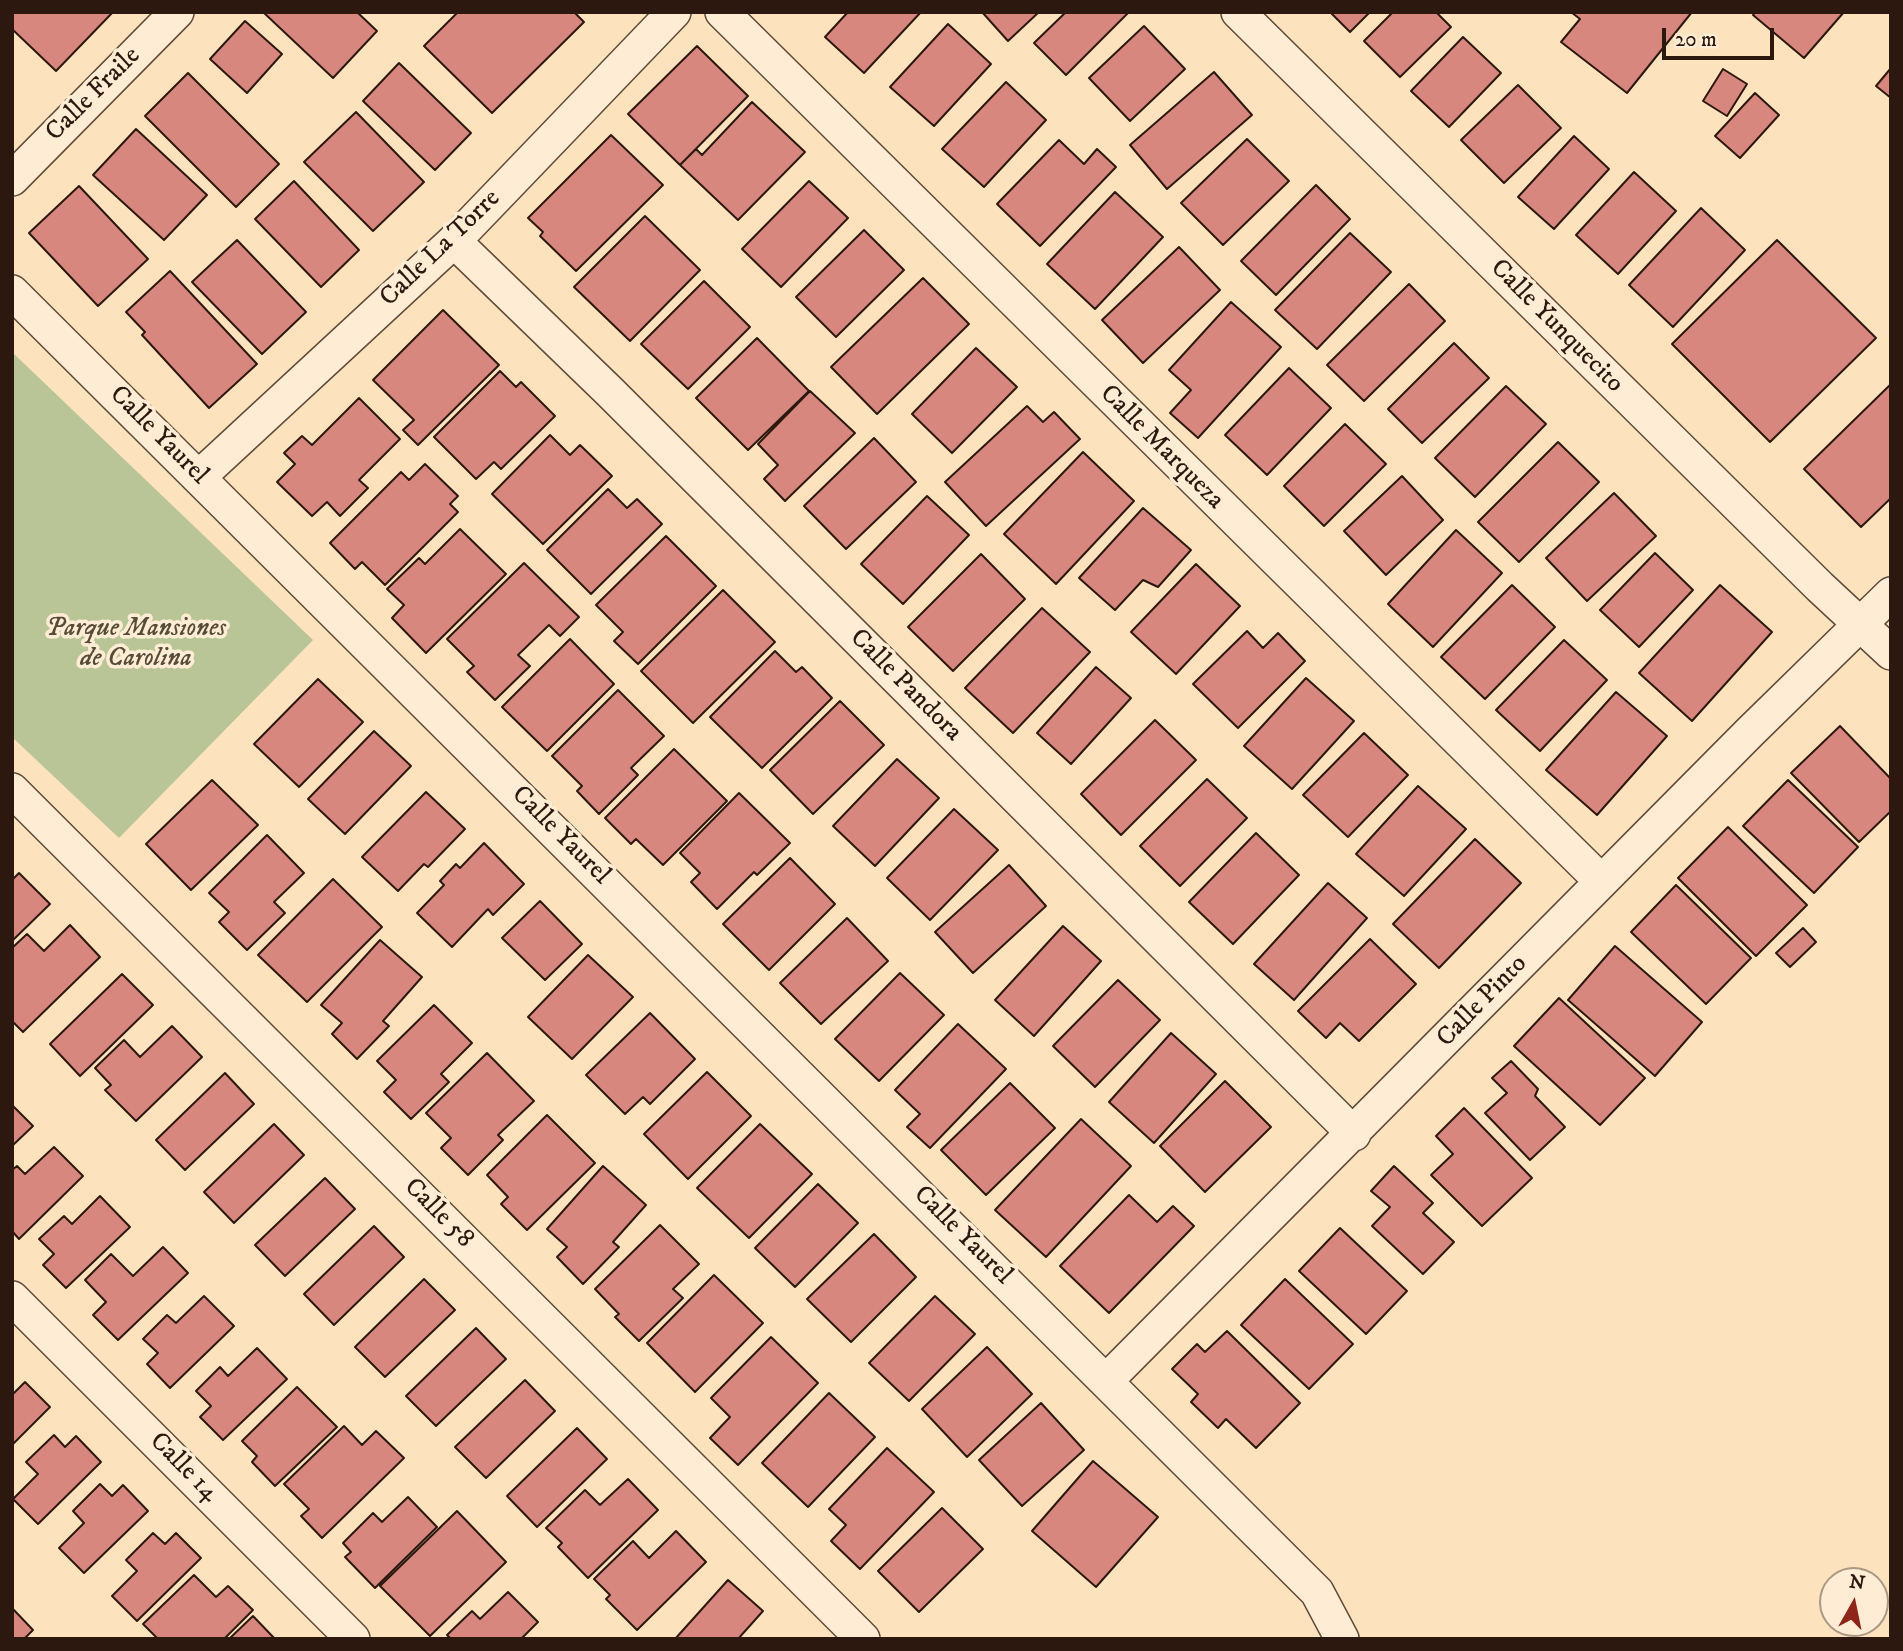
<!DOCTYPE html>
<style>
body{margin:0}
#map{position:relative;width:1903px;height:1651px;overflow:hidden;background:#fde3bd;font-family:"IM FELL DW Pica",serif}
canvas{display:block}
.frame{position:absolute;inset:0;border:14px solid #2c180f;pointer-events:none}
.north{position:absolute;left:1819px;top:1567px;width:70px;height:70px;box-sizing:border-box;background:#feedd4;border:2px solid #aa9885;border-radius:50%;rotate:9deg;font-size:19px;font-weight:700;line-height:28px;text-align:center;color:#2c180f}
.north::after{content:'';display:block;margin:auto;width:24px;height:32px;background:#8f2418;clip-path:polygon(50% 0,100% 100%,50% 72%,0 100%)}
.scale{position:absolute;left:1662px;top:28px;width:112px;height:32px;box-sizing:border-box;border:4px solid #2c180f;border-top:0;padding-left:9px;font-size:21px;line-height:24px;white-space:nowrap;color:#2c180f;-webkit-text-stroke:5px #feedd4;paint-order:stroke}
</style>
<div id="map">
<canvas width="1903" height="1651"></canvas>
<div class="frame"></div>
<div class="north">N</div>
<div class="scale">20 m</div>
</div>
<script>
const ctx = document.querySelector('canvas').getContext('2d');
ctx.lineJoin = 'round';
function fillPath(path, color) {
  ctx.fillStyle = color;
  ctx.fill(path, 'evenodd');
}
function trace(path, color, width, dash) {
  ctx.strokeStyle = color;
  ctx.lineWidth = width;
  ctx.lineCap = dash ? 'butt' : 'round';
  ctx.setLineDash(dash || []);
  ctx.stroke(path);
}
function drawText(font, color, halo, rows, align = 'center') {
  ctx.font = font + ' "IM FELL DW Pica",serif';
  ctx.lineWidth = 7;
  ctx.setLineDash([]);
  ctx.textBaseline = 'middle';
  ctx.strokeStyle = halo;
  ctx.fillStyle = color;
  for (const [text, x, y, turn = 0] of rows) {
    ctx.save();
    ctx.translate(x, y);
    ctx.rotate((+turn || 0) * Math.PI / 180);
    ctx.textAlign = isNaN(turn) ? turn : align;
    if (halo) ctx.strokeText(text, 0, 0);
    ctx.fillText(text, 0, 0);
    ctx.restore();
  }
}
const green = new Path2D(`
 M 12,352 L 313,640 L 119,838 L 12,737 Z`);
const building = new Path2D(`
 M 12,12 L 113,12 L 56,71 L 12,29 Z
 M 263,12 L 357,12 L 377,31 L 333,78 Z
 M 458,12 L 574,12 L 584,22 L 492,113 L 424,46 Z
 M 848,12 L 921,12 L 864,73 L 825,37 Z
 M 982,12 L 1039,12 L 1008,41 Z
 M 1066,12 L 1129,12 L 1066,75 L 1034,43 Z
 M 1330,12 L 1370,12 L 1350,32 Z
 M 1393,12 L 1436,12 L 1451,27 L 1400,77 L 1364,41 Z
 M 1571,12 L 1692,12 L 1627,93 L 1561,42 L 1580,19 Z
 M 1755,12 L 1844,12 L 1804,58 L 1753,15 Z
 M 245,21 L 282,54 L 247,93 L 210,59 Z
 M 948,24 L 991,64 L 934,126 L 890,87 Z
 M 1144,26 L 1185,69 L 1130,121 L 1089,78 Z
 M 1463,37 L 1501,73 L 1449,127 L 1411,91 Z
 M 697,46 L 748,96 L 680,165 L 628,114 Z
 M 399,63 L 471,133 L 435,170 L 363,101 Z
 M 1891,68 L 1891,98 L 1876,86 Z
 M 1723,69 L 1747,84 L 1727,116 L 1703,101 Z
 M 1214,72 L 1252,115 L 1167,189 L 1130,145 Z
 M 188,73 L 279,164 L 236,207 L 145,116 Z
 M 1006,82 L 1046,120 L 984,187 L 942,149 Z
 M 1518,85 L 1561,128 L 1504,183 L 1461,140 Z
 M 1755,93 L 1779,115 L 1740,158 L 1715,136 Z
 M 752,102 L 805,152 L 738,220 L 680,165 L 696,149 L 702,155 Z
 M 356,112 L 424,182 L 373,231 L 304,162 Z
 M 136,129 L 207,195 L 164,240 L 93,175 Z
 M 611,135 L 663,185 L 576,271 L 540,236 L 543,232 L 528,218 Z
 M 1574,136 L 1609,169 L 1554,229 L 1518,197 Z
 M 1247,139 L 1289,181 L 1223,245 L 1181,203 Z
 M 1059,140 L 1084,164 L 1097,149 L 1116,167 L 1040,246 L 997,204 Z
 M 1634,172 L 1676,211 L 1618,274 L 1576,235 Z
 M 294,181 L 359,250 L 321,287 L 255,219 Z
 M 809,181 L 848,218 L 781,287 L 742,249 Z
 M 1316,185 L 1350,219 L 1276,295 L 1241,261 Z
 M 79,186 L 148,259 L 98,306 L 29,233 Z
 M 1115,192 L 1163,237 L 1095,309 L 1047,264 Z
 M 1701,208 L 1745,250 L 1673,327 L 1629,285 Z
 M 645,216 L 700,270 L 630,341 L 574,287 Z
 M 864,230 L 904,270 L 836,337 L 796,297 Z
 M 1350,233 L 1391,272 L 1317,349 L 1275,310 Z
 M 237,240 L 306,312 L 262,354 L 192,282 Z
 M 1777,240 L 1876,338 L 1770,442 L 1672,344 Z
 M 1179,247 L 1220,290 L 1143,363 L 1102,320 Z
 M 170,271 L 257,364 L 209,408 L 142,335 L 145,332 L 126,312 Z
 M 923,278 L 969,324 L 877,414 L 831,367 Z
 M 704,281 L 750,327 L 688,389 L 641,344 Z
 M 1409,284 L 1445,321 L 1364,401 L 1327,365 Z
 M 1231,302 L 1281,347 L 1198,438 L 1170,413 L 1191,390 L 1169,370 Z
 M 443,310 L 499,365 L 418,445 L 403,430 L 414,420 L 373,380 Z
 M 757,338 L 809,391 L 748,450 L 696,398 Z
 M 1454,343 L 1489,378 L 1422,443 L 1388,409 Z
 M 976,348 L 1017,387 L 952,453 L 912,414 Z
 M 1289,368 L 1331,408 L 1267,475 L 1225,435 Z
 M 500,371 L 516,387 L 521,382 L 555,416 L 501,469 L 494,462 L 476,479 L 434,437 Z
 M 1891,384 L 1891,498 L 1861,527 L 1804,469 Z
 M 1506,386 L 1546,424 L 1475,497 L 1435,458 Z
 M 810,391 L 855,433 L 785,501 L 764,479 L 778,465 L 758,444 Z
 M 359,398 L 400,439 L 359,480 L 368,488 L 340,516 L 327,502 L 312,516 L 277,482 L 295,464 L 284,453 L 302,436 L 312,445 Z
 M 1027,406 L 1043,422 L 1054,412 L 1080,439 L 986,526 L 945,482 Z
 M 1345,424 L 1386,464 L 1324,526 L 1284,486 Z
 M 550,435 L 570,455 L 580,445 L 612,476 L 543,544 L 492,494 Z
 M 874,438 L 916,482 L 846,549 L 804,506 Z
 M 1558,442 L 1599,482 L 1519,562 L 1478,522 Z
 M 1083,452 L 1134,501 L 1056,584 L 1004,534 Z
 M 425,464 L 458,496 L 450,504 L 458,512 L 385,585 L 362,562 L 355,569 L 330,543 L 401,472 L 409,480 Z
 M 1402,476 L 1443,520 L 1386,575 L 1344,531 Z
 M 608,489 L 627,508 L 637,499 L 662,524 L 591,594 L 547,550 Z
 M 1614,493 L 1656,536 L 1587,601 L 1546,558 Z
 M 927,496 L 969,535 L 903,604 L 861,564 Z
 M 1143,508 L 1191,550 L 1158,587 L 1143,580 L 1115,610 L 1079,578 Z
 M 460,529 L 506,574 L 426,653 L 392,618 L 404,605 L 387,589 L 419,558 L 425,564 Z
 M 1456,530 L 1502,573 L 1433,647 L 1388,604 Z
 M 666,536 L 716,586 L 638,664 L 614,641 L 623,632 L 596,605 Z
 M 1655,553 L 1693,590 L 1639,647 L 1600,610 Z
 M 981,554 L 1025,599 L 953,671 L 908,627 Z
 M 524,563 L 579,617 L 560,636 L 549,625 L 518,655 L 530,666 L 495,700 L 467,672 L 474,666 L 447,639 Z
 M 1196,564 L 1240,606 L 1176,674 L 1131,632 Z
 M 1512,585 L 1555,627 L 1485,699 L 1441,657 Z
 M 1720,585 L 1772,632 L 1692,721 L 1639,673 Z
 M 723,590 L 775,642 L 693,723 L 641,671 Z
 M 1042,608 L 1090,652 L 1013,733 L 965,688 Z
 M 1247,631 L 1263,648 L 1278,633 L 1305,661 L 1238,728 L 1193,684 Z
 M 570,639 L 614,684 L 547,751 L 502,707 Z
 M 1564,640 L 1607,680 L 1540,751 L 1496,710 Z
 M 775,651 L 796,672 L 802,667 L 832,698 L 762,768 L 710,717 Z
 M 1096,667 L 1131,698 L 1071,764 L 1037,733 Z
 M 1306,678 L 1354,721 L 1292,789 L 1244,746 Z
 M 318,679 L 363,722 L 299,787 L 254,744 Z
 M 618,690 L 664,736 L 631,768 L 638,775 L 599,814 L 577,791 L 582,786 L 552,756 Z
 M 1616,692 L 1667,736 L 1597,815 L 1546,770 Z
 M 840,701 L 884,745 L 813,814 L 770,770 Z
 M 1155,720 L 1196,760 L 1121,835 L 1081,794 Z
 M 1840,726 L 1891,779 L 1891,811 L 1859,842 L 1791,773 Z
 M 374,731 L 411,766 L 345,834 L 308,799 Z
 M 1364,733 L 1408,775 L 1348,837 L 1303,795 Z
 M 674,749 L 727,801 L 663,865 L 636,839 L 631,844 L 605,818 Z
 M 897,759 L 939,798 L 875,866 L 833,826 Z
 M 1207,779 L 1247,818 L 1180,886 L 1140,846 Z
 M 212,780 L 258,825 L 191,890 L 146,844 Z
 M 1788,780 L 1858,847 L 1814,893 L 1743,826 Z
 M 1418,786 L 1466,829 L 1404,896 L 1356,854 Z
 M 426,792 L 465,829 L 428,867 L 424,864 L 398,891 L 362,857 Z
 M 739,793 L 790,843 L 757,875 L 754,872 L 717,909 L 691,882 L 700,873 L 680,853 Z
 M 954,809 L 998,850 L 930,920 L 887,878 Z
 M 1728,827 L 1807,905 L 1756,956 L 1678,878 Z
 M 1256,833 L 1299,875 L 1233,944 L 1189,902 Z
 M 267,835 L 304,873 L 274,902 L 285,913 L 247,950 L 219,922 L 229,912 L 209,893 Z
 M 1475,839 L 1521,883 L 1439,968 L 1393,924 Z
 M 484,843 L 524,884 L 493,915 L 488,909 L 452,947 L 417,913 L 444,885 L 440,881 L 456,864 L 460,868 Z
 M 790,858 L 835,904 L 769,970 L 723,924 Z
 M 1009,865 L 1046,906 L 973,973 L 935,932 Z
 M 19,873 L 50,904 L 12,941 L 12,880 Z
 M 333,879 L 382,927 L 307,1002 L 258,955 Z
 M 1328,883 L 1367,918 L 1294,1000 L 1254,964 Z
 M 1676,885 L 1751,958 L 1706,1004 L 1631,932 Z
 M 540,901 L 582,944 L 545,980 L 502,938 Z
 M 847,918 L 888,961 L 821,1024 L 780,983 Z
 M 70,925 L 100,957 L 23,1032 L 12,1021 L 12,948 L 27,934 L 44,951 Z
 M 1063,926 L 1101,961 L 1034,1036 L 995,1000 Z
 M 1803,928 L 1816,942 L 1790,967 L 1776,953 Z
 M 1370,939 L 1416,984 L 1359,1041 L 1340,1023 L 1326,1038 L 1298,1011 Z
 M 380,940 L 422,977 L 383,1021 L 389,1026 L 357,1059 L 332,1034 L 342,1023 L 321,1005 Z
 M 1615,946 L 1702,1022 L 1655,1076 L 1568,1000 Z
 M 588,955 L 633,997 L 572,1059 L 528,1017 Z
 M 900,973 L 944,1015 L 879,1081 L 835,1039 Z
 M 122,974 L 153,1005 L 80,1076 L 50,1044 Z
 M 1118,980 L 1160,1020 L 1095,1087 L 1053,1046 Z
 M 1559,998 L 1645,1078 L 1600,1125 L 1514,1046 Z
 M 434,1005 L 472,1043 L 441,1074 L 449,1082 L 411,1119 L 384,1092 L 396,1080 L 377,1061 Z
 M 650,1013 L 695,1059 L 650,1104 L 643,1097 L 625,1114 L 586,1075 Z
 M 958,1024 L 1006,1069 L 930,1148 L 907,1127 L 920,1114 L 895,1090 Z
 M 172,1026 L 202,1057 L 136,1121 L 105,1090 L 111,1085 L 95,1068 L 124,1040 L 140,1057 Z
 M 1171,1033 L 1216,1074 L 1154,1143 L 1109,1102 Z
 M 487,1053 L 534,1101 L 498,1135 L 503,1140 L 468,1175 L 441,1148 L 451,1138 L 426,1113 Z
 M 1511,1061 L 1538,1089 L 1535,1096 L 1565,1127 L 1530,1160 L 1485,1113 L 1507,1093 L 1492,1078 Z
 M 707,1072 L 751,1116 L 688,1179 L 644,1134 Z
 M 225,1073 L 254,1104 L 185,1170 L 156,1140 Z
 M 1225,1081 L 1271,1127 L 1205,1192 L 1160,1146 Z
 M 1010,1083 L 1055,1128 L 986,1195 L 941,1150 Z
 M 12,1105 L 33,1126 L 12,1146 Z
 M 1464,1108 L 1532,1178 L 1482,1226 L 1431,1175 L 1453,1154 L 1436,1136 Z
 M 547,1115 L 595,1163 L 527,1230 L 501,1204 L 508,1197 L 487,1175 Z
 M 1081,1119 L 1131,1166 L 1046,1257 L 995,1210 Z
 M 274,1124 L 304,1155 L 234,1223 L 204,1192 Z
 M 760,1124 L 812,1174 L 749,1238 L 697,1188 Z
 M 54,1147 L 83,1176 L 19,1239 L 12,1231 L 12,1170 L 17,1166 L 25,1174 Z
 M 603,1166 L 646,1205 L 613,1242 L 619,1247 L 583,1284 L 557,1257 L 567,1247 L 547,1229 Z
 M 1394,1166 L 1433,1203 L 1423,1213 L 1454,1242 L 1423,1274 L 1372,1226 L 1390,1207 L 1371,1191 Z
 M 325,1178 L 355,1209 L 285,1276 L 255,1245 Z
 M 818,1184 L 858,1223 L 795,1287 L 755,1248 Z
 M 1129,1195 L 1157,1222 L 1173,1206 L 1194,1226 L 1109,1313 L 1060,1266 Z
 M 100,1196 L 130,1227 L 66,1288 L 43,1265 L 54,1254 L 39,1239 L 64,1216 L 72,1224 Z
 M 660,1225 L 699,1264 L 673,1289 L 683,1298 L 639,1341 L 615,1317 L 619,1314 L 595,1289 Z
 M 374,1226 L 404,1257 L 334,1325 L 304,1294 Z
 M 1340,1228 L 1407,1291 L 1366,1334 L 1299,1271 Z
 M 874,1234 L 916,1277 L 851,1342 L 807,1299 Z
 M 163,1247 L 188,1273 L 118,1340 L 93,1315 L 106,1302 L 85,1280 L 111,1254 L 133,1276 Z
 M 714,1275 L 763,1323 L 695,1392 L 647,1343 Z
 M 424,1279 L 455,1310 L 385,1377 L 355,1347 Z
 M 1285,1279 L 1353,1344 L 1309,1389 L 1241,1325 Z
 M 204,1296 L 234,1326 L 170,1388 L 147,1364 L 158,1353 L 143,1339 L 167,1315 L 176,1323 Z
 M 935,1296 L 975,1334 L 909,1401 L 869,1363 Z
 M 476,1328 L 506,1359 L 436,1426 L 406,1396 Z
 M 1227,1331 L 1300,1403 L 1256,1448 L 1226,1419 L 1218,1428 L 1191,1402 L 1198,1394 L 1172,1369 L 1197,1344 L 1205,1352 Z
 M 771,1337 L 818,1383 L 738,1465 L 710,1438 L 730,1417 L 711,1398 Z
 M 987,1347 L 1032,1394 L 967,1457 L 922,1409 Z
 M 257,1348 L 287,1379 L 223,1440 L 200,1417 L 211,1406 L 196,1391 L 220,1367 L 228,1376 Z
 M 525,1380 L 555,1411 L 486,1478 L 455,1447 Z
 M 25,1382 L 50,1407 L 12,1445 L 12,1391 L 14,1393 Z
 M 297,1387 L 337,1427 L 275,1486 L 252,1462 L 257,1456 L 242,1441 Z
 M 829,1393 L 875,1437 L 808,1507 L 762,1463 Z
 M 1041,1403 L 1084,1450 L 1022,1506 L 979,1460 Z
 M 344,1426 L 362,1445 L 376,1431 L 404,1458 L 322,1538 L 301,1516 L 309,1509 L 284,1484 Z
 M 577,1428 L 607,1459 L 537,1527 L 507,1496 Z
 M 54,1435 L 65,1447 L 76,1436 L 101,1462 L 38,1524 L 13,1499 L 38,1474 L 26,1462 Z
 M 887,1448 L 934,1492 L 860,1569 L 831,1541 L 846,1525 L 829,1509 Z
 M 1093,1461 L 1158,1517 L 1096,1587 L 1032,1531 Z
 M 628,1479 L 658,1510 L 588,1578 L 558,1547 L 562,1543 L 546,1528 L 585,1490 L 600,1505 Z
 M 100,1484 L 112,1496 L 123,1485 L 148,1511 L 84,1573 L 59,1548 L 84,1523 L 73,1511 Z
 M 408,1497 L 437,1527 L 375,1588 L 345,1557 L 351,1552 L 343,1543 L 373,1513 L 382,1522 Z
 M 942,1508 L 983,1549 L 919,1612 L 878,1571 Z
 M 457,1511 L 506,1562 L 430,1636 L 380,1586 Z
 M 676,1531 L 706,1562 L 637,1630 L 606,1599 L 610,1595 L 594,1579 L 633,1541 L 649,1558 Z
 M 153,1533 L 165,1544 L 176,1533 L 201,1558 L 137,1621 L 112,1596 L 137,1571 L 126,1560 Z
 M 194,1575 L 216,1597 L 228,1586 L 253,1610 L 224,1639 L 158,1639 L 143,1624 Z
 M 728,1580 L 763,1611 L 738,1639 L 675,1639 Z
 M 508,1592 L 538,1622 L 521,1639 L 451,1639 L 447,1635 L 472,1611 L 480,1619 Z
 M 12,1608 L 33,1630 L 24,1639 L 12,1639 Z
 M 253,1616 L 275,1639 L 229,1639 Z`);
const street = new Path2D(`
 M 722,12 L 1601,881
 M 1238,12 L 1820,587 L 1891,653
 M 12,179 L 177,12
 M 454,241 L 610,392 L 1354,1134
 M 12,292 L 1317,1592 L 1342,1639
 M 199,477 L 454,241 L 674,12
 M 12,790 L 863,1639
 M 12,1298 L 353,1639
 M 1107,1380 L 1750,732 L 1891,594`);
const streetNames = [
 ["Calle Fraile",94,95,-45],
 ["Calle La Torre",441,249,-44],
 ["Calle Yunquecito",1556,327,45],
 ["Calle Yaurel",158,436,45],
 ["Calle Marqueza",1161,448,45],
 ["Calle Pandora",905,686,45],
 ["Calle Yaurel",560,836,45],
 ["Calle Pinto",1483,1002,-46],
 ["Calle 58",438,1214,45],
 ["Calle Yaurel",962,1236,45],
 ["Calle 14",183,1468,45]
];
const parkNames = [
 ["Parque Mansiones",136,630],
 ["de Carolina",136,660]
];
fillPath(green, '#b9c596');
fillPath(building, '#d8877f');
trace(building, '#2c180f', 2);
trace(street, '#604b3a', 36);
trace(street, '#feedd4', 33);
drawText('26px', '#2c180f', '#feedd4', streetNames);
drawText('italic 26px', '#564c38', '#feedd4', parkNames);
</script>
